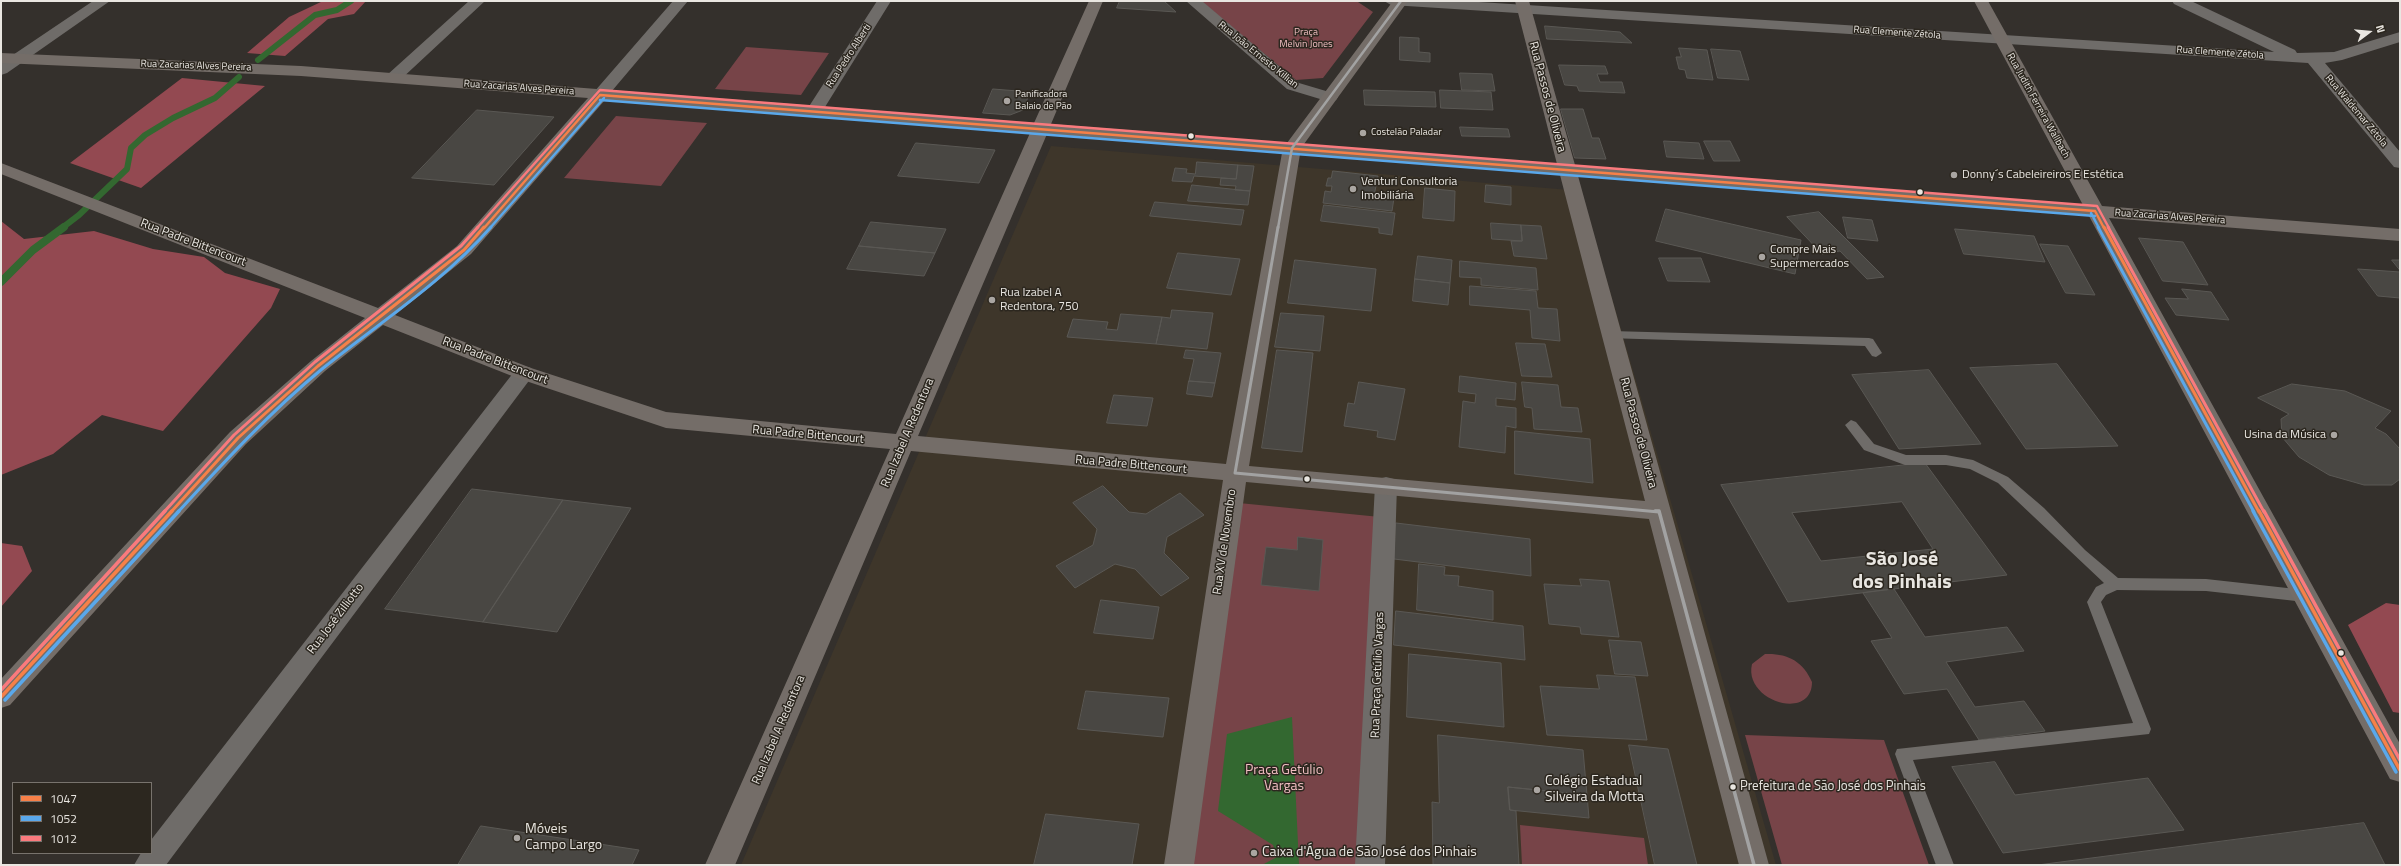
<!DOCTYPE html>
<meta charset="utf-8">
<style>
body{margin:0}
#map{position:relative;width:2401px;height:866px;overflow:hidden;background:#34302c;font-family:"Titillium Web",sans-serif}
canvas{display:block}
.frame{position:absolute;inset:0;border:2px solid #e9e6e1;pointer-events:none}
.legend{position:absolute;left:12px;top:782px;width:140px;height:72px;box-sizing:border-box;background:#2c271f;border:1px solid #78736d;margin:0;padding:5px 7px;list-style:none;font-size:12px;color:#e9e6e1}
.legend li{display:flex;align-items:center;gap:8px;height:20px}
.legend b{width:20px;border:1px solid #78736d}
.north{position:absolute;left:2349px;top:12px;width:40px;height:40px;-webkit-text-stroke:3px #2c271f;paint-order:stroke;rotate:74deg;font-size:11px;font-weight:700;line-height:16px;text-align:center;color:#e9e6e1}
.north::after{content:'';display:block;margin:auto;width:14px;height:18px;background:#e9e6e1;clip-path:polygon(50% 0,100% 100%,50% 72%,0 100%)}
</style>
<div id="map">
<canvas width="2401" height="866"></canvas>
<div class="frame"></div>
<ul class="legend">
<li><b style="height:5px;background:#f78048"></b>1047</li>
<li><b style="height:5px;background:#5aa8eb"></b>1052</li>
<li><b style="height:5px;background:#fa7a7d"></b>1012</li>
</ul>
<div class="north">N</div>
</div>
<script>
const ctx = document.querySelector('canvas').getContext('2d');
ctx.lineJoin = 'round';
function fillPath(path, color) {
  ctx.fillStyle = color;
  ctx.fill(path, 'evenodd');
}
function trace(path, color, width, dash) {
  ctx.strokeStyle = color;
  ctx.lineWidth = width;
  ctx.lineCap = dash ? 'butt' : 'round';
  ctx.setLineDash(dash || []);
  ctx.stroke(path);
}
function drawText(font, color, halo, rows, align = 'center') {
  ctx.font = font + ' "Titillium Web",sans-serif';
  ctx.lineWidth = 3;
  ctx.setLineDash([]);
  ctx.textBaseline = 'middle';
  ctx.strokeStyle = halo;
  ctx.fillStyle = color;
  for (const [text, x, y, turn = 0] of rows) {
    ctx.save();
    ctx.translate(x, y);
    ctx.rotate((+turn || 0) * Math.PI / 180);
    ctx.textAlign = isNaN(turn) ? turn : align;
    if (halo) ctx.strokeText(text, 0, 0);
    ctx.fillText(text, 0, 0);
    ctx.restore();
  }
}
const built = new Path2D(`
 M 1051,146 L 1581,191 L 1776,865 L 741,865 Z`);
const green = new Path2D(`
 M 1201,1 L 1358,2 L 1373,12 L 1323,78 L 1296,80 Z
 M 746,47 L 829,53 L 801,95 L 715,89 Z
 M 616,116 L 707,123 L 661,186 L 564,178 Z
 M 1239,503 L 1380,517 L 1364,865 L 1186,865 Z
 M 1765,654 C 1787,653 1803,661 1812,682 C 1812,722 1743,701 1752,664 Z
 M 1745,735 L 1884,740 L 1929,865 L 1782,865 Z
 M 1520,825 L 1644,838 L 1648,865 L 1522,865 Z`);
const forest = new Path2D(`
 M 323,1 L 366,1 L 354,14 L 328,19 L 285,56 L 247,53 L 289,17 Z
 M 182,78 L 265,86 L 141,188 L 70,163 Z
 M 1,221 L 24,239 L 94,231 L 153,249 L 204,257 L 225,273 L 280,289 L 271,308 L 163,431 L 102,415 L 53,454 L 1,475 Z
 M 1,543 L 22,546 L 32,571 L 1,607 Z
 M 2386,603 L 2400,605 L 2400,713 L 2393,712 L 2348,625 Z`);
const water = new Path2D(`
 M 1292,717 L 1299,865 L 1262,865 L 1277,857 L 1273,845 L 1218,811 L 1227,734 Z`);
const streamFar1 = new Path2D(`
 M 258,60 L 315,15 L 337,10 L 351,1
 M 62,228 L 79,215 L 127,169 L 131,148 L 145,135 L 173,118 L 215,98 L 239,77`);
const stream = new Path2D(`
 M 1,282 L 33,250 L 64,227`);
const building = new Path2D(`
 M 1120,1 L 1164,1 L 1176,12 L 1117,8 Z
 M 1545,26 L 1620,32 L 1632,43 L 1547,39 Z
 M 1400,37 L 1419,38 L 1419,52 L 1430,53 L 1430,62 L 1400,60 Z
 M 1679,48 L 1707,50 L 1713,80 L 1687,78 L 1685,70 L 1679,69 L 1676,57 L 1681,57 Z
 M 1711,49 L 1740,51 L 1749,80 L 1718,78 Z
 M 1559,65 L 1605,66 L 1608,74 L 1597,74 L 1600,82 L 1622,82 L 1625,93 L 1579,91 L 1577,86 L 1565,85 Z
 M 1460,73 L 1492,74 L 1495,91 L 1462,90 Z
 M 993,89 L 1030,92 L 1023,110 L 1010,115 L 983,113 Z
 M 1364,90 L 1435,92 L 1436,107 L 1365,105 Z
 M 1440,90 L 1491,92 L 1493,110 L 1441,108 Z
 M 1561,109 L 1583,109 L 1592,138 L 1599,138 L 1606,159 L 1575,158 Z
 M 477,110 L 554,117 L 494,185 L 412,178 Z
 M 1460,127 L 1508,129 L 1510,137 L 1462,136 Z
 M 1664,141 L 1699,143 L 1704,159 L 1667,157 Z
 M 1704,141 L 1730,141 L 1740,161 L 1714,161 Z
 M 916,143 L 995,150 L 979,183 L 898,176 Z
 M 1197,162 L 1238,165 L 1236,179 L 1194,176 L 1192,182 L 1172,181 L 1175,168 L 1187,169 L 1186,173 L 1195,174 Z
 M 1238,165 L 1254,166 L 1250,191 L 1235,190 L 1236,186 L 1220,185 L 1221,178 L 1236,179 Z
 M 1333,171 L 1378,176 L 1374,196 L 1394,198 L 1392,211 L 1323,203 L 1325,191 L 1331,192 L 1332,186 L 1326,186 L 1328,178 L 1331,178 Z
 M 1192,185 L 1250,191 L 1248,205 L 1188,201 Z
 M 1486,185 L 1511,187 L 1511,205 L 1485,202 Z
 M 1425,188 L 1455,191 L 1454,221 L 1423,218 Z
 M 1155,202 L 1244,210 L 1241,225 L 1150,216 Z
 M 1324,205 L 1395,213 L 1392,235 L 1379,233 L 1379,228 L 1321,221 Z
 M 1666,209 L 1801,240 L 1795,274 L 1656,241 Z
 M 1819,212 L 1884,277 L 1867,279 L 1840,251 L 1822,254 L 1787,217 Z
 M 1843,217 L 1872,220 L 1878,241 L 1848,238 Z
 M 871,222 L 946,229 L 935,253 L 859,246 Z
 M 1491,223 L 1521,225 L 1522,241 L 1492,239 Z
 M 1521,225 L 1541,226 L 1547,259 L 1514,256 L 1511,241 L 1522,241 Z
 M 1955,229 L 2034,236 L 2045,262 L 1964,254 Z
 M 2139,238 L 2183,242 L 2208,285 L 2163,281 Z
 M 2040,244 L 2068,246 L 2095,295 L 2066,293 Z
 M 859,246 L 935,253 L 924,276 L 847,269 Z
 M 1178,253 L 1240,259 L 1231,295 L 1167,288 Z
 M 1418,256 L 1452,260 L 1450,283 L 1415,279 Z
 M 1659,258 L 1701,258 L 1710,282 L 1668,281 Z
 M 1295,260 L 1376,269 L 1371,311 L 1288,303 Z
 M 2392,260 L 2400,260 L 2400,270 Z
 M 1460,261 L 1536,268 L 1538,290 L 1481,285 L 1481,278 L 1460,277 Z
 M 2358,269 L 2400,272 L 2400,298 L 2378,296 Z
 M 1415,279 L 1450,283 L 1448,305 L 1413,301 Z
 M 1470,286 L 1536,291 L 1538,308 L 1557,309 L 1560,341 L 1532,338 L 1530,310 L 1470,305 Z
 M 2182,289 L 2211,292 L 2229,320 L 2176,315 L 2165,298 L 2188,299 Z
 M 1172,310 L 1213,313 L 1207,349 L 1156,344 L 1162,317 L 1170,318 Z
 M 1281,313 L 1324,316 L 1320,351 L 1275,347 Z
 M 1121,314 L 1162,317 L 1156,344 L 1067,337 L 1073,319 L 1108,322 L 1106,329 L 1117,330 Z
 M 1516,343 L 1545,344 L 1552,377 L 1522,376 Z
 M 1186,350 L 1221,353 L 1215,383 L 1189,381 L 1194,359 L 1184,358 Z
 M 1277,350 L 1313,353 L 1302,452 L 1262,448 Z
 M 2057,364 L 2118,446 L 2026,449 L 1970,368 Z
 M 1929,370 L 1981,444 L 1899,449 L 1852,375 Z
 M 1460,376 L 1516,383 L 1515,400 L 1496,398 L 1496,406 L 1516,408 L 1516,428 L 1506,426 L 1505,453 L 1459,447 L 1463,401 L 1475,403 L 1476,394 L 1459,392 Z
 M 1189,381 L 1215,383 L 1212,397 L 1187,394 Z
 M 1359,382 L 1405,389 L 1395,440 L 1377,437 L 1378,431 L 1344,426 L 1348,403 L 1354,404 Z
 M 1522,382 L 1558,385 L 1561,407 L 1578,408 L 1582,432 L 1534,429 L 1532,408 L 1525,407 Z
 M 2292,384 L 2345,391 L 2391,411 L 2375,428 L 2386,434 L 2400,449 L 2400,479 L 2392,485 L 2364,485 L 2329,475 L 2299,457 L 2282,437 L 2281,419 L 2289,414 L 2258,398 Z
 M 1114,395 L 1153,398 L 1147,426 L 1107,423 Z
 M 1515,431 L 1590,439 L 1593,483 L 1515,474 Z
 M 1925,463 L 2007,575 L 1788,602 L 1721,485 ZM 1902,502 L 1933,549 L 1821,561 L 1792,513 Z
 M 1103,486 L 1129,512 L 1146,514 L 1180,493 L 1204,515 L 1167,537 L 1164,553 L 1189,578 L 1161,596 L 1135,569 L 1115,564 L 1075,588 L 1056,566 L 1093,545 L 1097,529 L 1073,503 Z
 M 472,489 L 563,500 L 483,622 L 385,609 Z
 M 563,500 L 631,508 L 557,632 L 483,622 Z
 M 1396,523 L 1530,539 L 1531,576 L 1394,559 Z
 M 1298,537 L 1323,540 L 1319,591 L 1261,585 L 1266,547 L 1297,550 Z
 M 1419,564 L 1445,567 L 1444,575 L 1459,576 L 1458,586 L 1493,591 L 1493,620 L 1417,610 Z
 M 1580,579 L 1609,581 L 1619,637 L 1581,634 L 1580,627 L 1549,624 L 1544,584 L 1581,586 Z
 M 1894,589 L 1925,637 L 2007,627 L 2024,651 L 1946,662 L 1975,707 L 2024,701 L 2045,731 L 1979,740 L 1947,689 L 1904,694 L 1871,641 L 1892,638 L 1863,593 Z
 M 1101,600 L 1159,607 L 1153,639 L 1094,633 Z
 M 1396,611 L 1523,626 L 1525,660 L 1394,645 Z
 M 1609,640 L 1641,642 L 1648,676 L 1615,674 Z
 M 1409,654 L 1501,663 L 1504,727 L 1407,717 Z
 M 1597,675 L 1635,677 L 1647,740 L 1547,735 L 1540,686 L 1599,689 Z
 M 1086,691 L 1169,698 L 1163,737 L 1078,729 Z
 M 1438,735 L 1583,750 L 1587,795 L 1508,787 L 1510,810 L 1516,811 L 1519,865 L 1433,865 L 1432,802 L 1439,803 Z
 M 1629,745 L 1668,749 L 1697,865 L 1655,865 Z
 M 1995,762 L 2015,795 L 2148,778 L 2184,830 L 2003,853 L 1952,767 Z
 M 1508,787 L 1587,795 L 1589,818 L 1510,810 Z
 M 1046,814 L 1139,824 L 1132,865 L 1034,865 Z
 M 2364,823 L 2385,865 L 2038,865 Z
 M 481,826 L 639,850 L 632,865 L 458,865 Z`);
const lane = new Path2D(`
 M 1611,331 L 1869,338 L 1873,339 L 1882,353 L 1876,357 L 1872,356 L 1865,346 L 1607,338 L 1605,335 L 1607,332 Z
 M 1851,420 L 1856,422 L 1874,444 L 1906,455 L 1946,455 L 1973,460 L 2008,477 L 2044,508 L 2085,550 L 2118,578 L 2206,579 L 2305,590 L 2310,592 L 2312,596 L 2310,600 L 2305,602 L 2206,591 L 2117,590 L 2106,595 L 2101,602 L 2151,729 L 2149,734 L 1913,760 L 1954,865 L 1936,865 L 1895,754 L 1897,749 L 2133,723 L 2087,602 L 2096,587 L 2104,583 L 1998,483 L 1970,469 L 1946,465 L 1905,465 L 1864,450 L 1845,425 Z`);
const street = new Path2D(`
 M 93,1 L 110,1 L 7,73 L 1,75 L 1,63 Z
 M 469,1 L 485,1 L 399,81 L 387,81 L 385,78 L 387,75 Z
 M 673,1 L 688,1 L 606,98 L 594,98 L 592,95 L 594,92 Z
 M 877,1 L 891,1 L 820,115 L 808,115 L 806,111 Z
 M 1186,1 L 1202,1 L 1299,83 L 1336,94 L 1338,97 L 1336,100 L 1330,102 L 1287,89 Z
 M 1384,1 L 1463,1 L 2274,52 L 2174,4 L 2172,1 L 2191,1 L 2295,50 L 2297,53 L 2334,52 L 2400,32 L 2400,42 L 2342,60 L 2325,63 L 2400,152 L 2400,168 L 2394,167 L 2308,63 L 1391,5 Z
 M 524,366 L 531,368 L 535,373 L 531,378 L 166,865 L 134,865 L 141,853 L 151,853 L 151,840 L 517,368 Z
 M 1386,477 L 1394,479 L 1397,485 L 1385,865 L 1355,865 L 1375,485 L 1378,479 Z`);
const secondary = new Path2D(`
 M 1089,1 L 1103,1 L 1051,124 L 1287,143 L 1393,1 L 1408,1 L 1304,144 L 1557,164 L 1515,1 L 1529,1 L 1575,165 L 2083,205 L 1974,1 L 1988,1 L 2102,206 L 2400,229 L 2400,241 L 2109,218 L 2400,744 L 2400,782 L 2390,779 L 2089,216 L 1578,176 L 1769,865 L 1739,865 L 1649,519 L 1246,482 L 1194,865 L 1164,865 L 1223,480 L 911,451 L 735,865 L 705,865 L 890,449 L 666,428 L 517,378 L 383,325 L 325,371 L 246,444 L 10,705 L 1,708 L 1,679 L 230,432 L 311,361 L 365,318 L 1,174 L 1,163 L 378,308 L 457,246 L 588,98 L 301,76 L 1,63 L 1,53 L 301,66 L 1034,123 ZM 605,100 L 1030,133 L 896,434 L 666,412 L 531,368 L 395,315 L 471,254 ZM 1047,134 L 1282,153 L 1226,464 L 918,436 ZM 1300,154 L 1560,175 L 1645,501 L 1249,466 Z`);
const bus1Far2 = new Path2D(`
 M 600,95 L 2095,211
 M 2095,211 L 2104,228
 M 484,228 L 600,95`);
const bus1Far1 = new Path2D(`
 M 2104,227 L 2259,512
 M 171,512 L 238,438 L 318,366 L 464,250 L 484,227`);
const bus1 = new Path2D(`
 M 2259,511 L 2400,770
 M 1,697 L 172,511`);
const bus2Far2 = new Path2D(`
 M 600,100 L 2095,216
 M 2091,213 L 2099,228
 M 490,228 L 604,98`);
const bus2Far1 = new Path2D(`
 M 2098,227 L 2254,512
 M 178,512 C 224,462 270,412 322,369 C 379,323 443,282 491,227`);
const bus2 = new Path2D(`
 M 2253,511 L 2396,772
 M 5,700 L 179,511`);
const bus3Far2 = new Path2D(`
 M 477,228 L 600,90 L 2097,206 L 2109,228`);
const bus3Far1 = new Path2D(`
 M 2108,227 L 2264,512
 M 164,512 L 234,435 L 315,362 L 461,246 L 478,227`);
const bus3 = new Path2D(`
 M 2264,511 L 2400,760
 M 1,690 L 165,511`);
const bus4Far2 = new Path2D(`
 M 1278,228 L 1292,148 L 1401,1`);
const bus4Far1 = new Path2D(`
 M 1278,227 L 1235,473 L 1659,512`);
const bus4 = new Path2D(`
 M 1655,511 L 1659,511 L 1754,865`);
const markers = [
 [1007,101,4,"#aaa6a2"],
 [1363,133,4,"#aaa6a2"],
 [1191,136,3.5,"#e9e6e1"],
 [1954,175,4,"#aaa6a2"],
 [1353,189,4,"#aaa6a2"],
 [1920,192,3.5,"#e9e6e1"],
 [1762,257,4,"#aaa6a2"],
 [992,300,4,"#aaa6a2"],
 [2334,435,4,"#aaa6a2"],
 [1307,479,3.5,"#e9e6e1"],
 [2341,653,3.5,"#e9e6e1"],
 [1733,787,3.5,"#e9e6e1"],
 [1537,790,4,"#aaa6a2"],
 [517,838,4,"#aaa6a2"],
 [1254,853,4,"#aaa6a2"]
];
const farParknames = [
 ["Praça",1306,33],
 ["Melvin Jones",1306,45]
];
const farStreetnames = [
 ["Rua Clemente Zétola",1897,33,4],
 ["Rua Clemente Zétola",2220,53,4],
 ["Rua João Ernesto Killian",1258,55,39],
 ["Rua Pedro Alberti",849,56,-57],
 ["Rua Zacarias Alves Pereira",196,66,2],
 ["Rua Zacarias Alves Pereira",519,88,4],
 ["Rua Judith Ferreira Wallbach",2038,106,61],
 ["Rua Waldemar Zétola",2356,111,50],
 ["Rua Zacarias Alves Pereira",2170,217,4]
];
const farPoinames = [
 ["Panificadora",1015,95],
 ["Balaio de Pão",1015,107],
 ["Costelão Paladar",1371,133]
];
const streetNames = [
 ["Rua Passos de Oliveira",1547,97,75],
 ["Rua Padre Bittencourt",193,243,21],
 ["Rua Padre Bittencourt",495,361,21],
 ["Rua Izabel A Redentora",908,433,-67],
 ["Rua Passos de Oliveira",1638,433,75],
 ["Rua Padre Bittencourt",808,435,5],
 ["Rua Padre Bittencourt",1131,465,5],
 ["Rua XV de Novembro",1225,542,-82],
 ["Rua José Zilliotto",336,619,-53],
 ["Rua Praça Getúlio Vargas",1378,675,-88],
 ["Rua Izabel A Redentora",779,730,-67]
];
const poiNames = [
 ["Donny´s Cabeleireiros E Estética",1962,175],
 ["Venturi Consultoria",1361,182],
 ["Imobiliária",1361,196],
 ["Compre Mais",1770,250],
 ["Supermercados",1770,264],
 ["Rua Izabel A",1000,293],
 ["Redentora, 750",1000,307],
 ["Usina da Música",2326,435,"right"]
];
const nearBusnames = [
 ["Prefeitura de São José dos Pinhais",1740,787]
];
const nearParknames = [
 ["Praça Getúlio",1284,771],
 ["Vargas",1284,787]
];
const nearPoinames = [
 ["Colégio Estadual",1545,782],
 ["Silveira da Motta",1545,798],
 ["Móveis",525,830],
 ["Campo Largo",525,846],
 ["Caixa d'Água de São José dos Pinhais",1262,853]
];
const townNames = [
 ["São José",1902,560],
 ["dos Pinhais",1902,583]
];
fillPath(built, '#3e362a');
fillPath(green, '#774448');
fillPath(forest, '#934951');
fillPath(water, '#336830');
trace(streamFar1, '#336830', 6);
trace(stream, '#336830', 8);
fillPath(building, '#494743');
trace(building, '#5a5854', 1);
fillPath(lane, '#6f6c69');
fillPath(street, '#6f6c69');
fillPath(secondary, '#746d68');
trace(bus1Far2, '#f78048', 2.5);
trace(bus1Far1, '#f78048', 3);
trace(bus1, '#f78048', 3.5);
trace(bus2Far2, '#5aa8eb', 2.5);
trace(bus2Far1, '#5aa8eb', 3);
trace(bus2, '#5aa8eb', 3.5);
trace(bus3Far2, '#fa7a7d', 2.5);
trace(bus3Far1, '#fa7a7d', 3);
trace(bus3, '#fa7a7d', 3.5);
trace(bus4Far2, '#a2a2a2', 2.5);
trace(bus4Far1, '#a2a2a2', 3);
trace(bus4, '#a2a2a2', 3.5);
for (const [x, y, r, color] of markers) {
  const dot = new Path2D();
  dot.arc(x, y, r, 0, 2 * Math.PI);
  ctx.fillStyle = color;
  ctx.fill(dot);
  trace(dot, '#2c271f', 1.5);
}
drawText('10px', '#f1bfc2', '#2c271f', farParknames);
drawText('10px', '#e9e6e1', '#2c271f', farStreetnames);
drawText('10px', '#e9e6e1', '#2c271f', farPoinames, 'left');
drawText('12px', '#e9e6e1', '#2c271f', streetNames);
drawText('12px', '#e9e6e1', '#2c271f', poiNames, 'left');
drawText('13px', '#e9e6e1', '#2c271f', nearBusnames, 'left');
drawText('14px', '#f1bfc2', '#2c271f', nearParknames);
drawText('14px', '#e9e6e1', '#2c271f', nearPoinames, 'left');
drawText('bold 20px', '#e9e6e1', '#2c271f', townNames);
</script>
